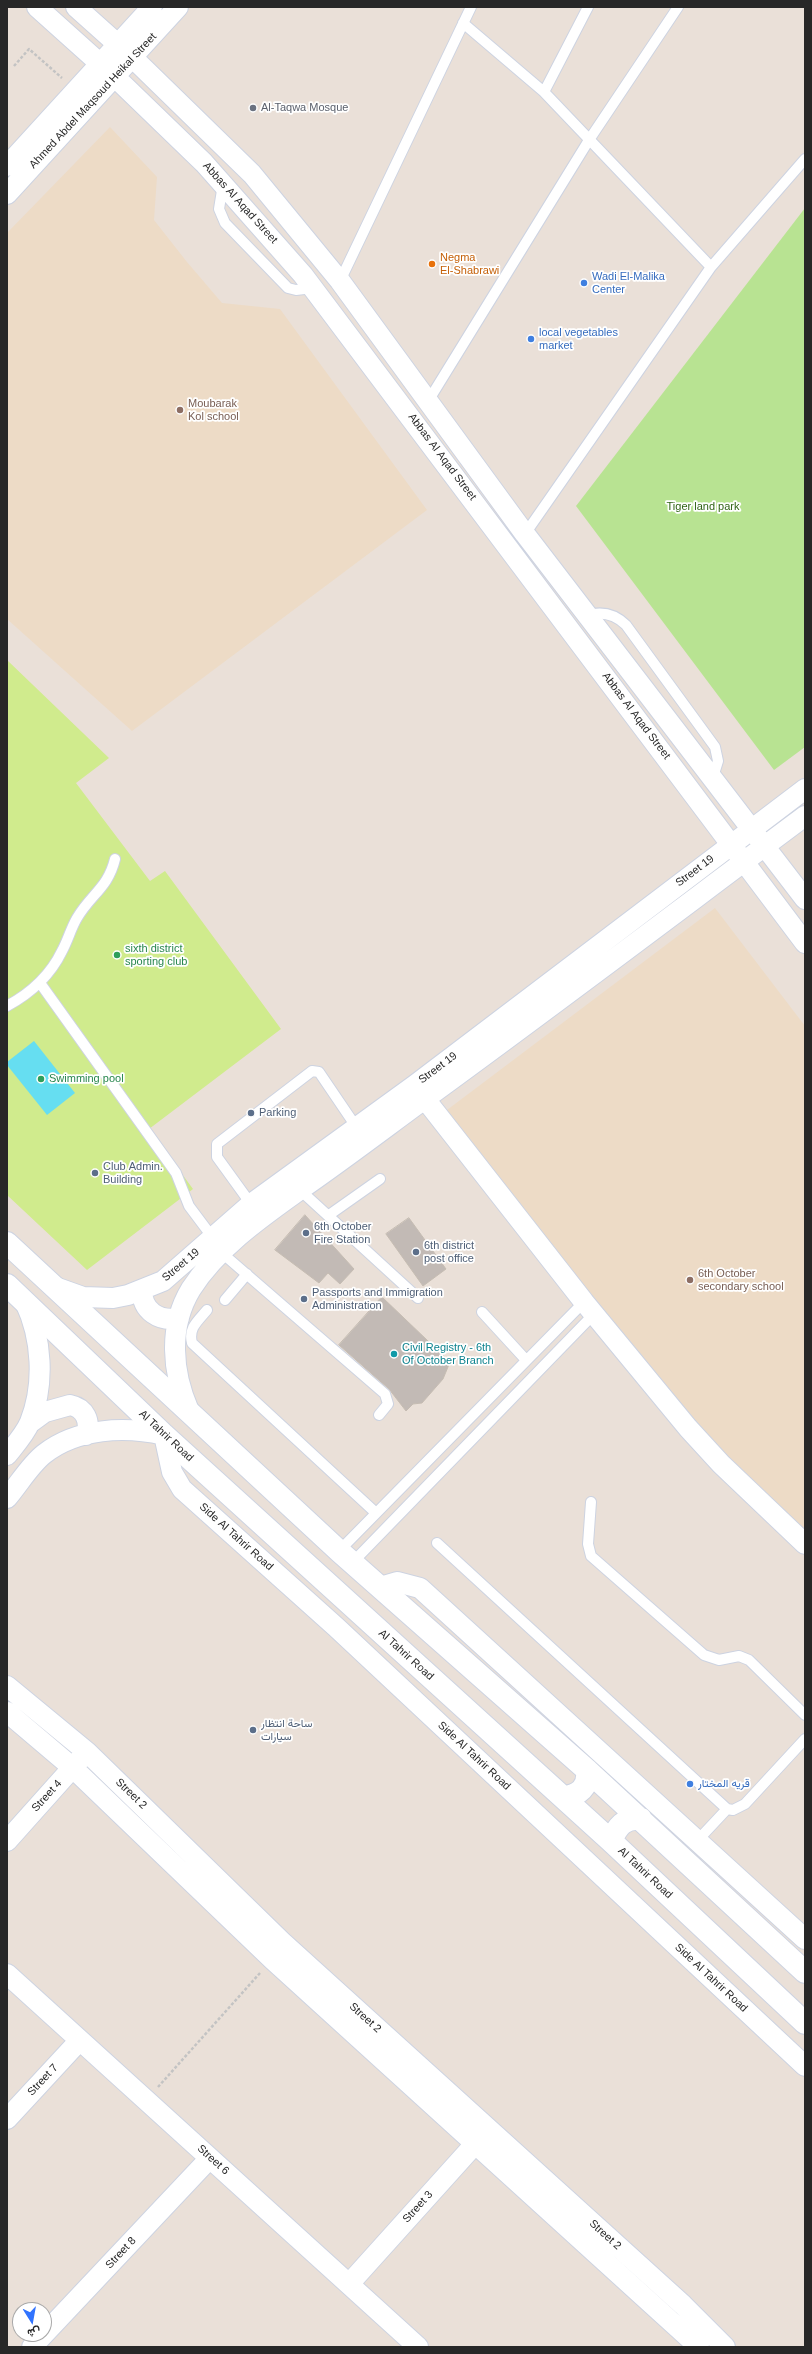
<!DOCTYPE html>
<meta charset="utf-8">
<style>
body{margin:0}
#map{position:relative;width:812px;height:2354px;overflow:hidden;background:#eae0d8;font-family:Arial,Vazirmatn,sans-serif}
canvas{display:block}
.frame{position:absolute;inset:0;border:8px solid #272727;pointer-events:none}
.north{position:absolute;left:12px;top:2302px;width:40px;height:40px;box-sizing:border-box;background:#fff;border:1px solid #a9a9a9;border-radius:50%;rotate:169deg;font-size:11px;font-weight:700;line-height:16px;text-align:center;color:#272727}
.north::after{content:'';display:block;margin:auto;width:14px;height:18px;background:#3173fe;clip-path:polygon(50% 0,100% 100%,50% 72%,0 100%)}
</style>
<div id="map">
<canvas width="812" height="2354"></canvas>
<div class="frame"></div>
<div class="north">ش</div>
</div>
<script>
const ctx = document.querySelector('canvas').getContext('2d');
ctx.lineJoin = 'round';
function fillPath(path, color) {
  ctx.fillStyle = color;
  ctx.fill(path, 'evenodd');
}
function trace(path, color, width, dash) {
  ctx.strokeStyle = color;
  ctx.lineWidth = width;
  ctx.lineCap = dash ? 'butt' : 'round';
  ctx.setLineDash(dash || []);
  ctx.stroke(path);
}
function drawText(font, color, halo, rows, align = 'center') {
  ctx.font = font + ' Arial,Vazirmatn,sans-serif';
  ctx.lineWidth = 3.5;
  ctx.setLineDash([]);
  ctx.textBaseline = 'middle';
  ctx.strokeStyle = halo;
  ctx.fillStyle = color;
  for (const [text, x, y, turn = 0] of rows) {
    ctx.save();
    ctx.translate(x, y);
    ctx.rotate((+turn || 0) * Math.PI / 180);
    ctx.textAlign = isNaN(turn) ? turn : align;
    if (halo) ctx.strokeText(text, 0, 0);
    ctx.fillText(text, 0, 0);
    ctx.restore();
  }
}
const education = new Path2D(`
 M 110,127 L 157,177 L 154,220 L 187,262 L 222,303 L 280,309 L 427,510 L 132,731 L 7,619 L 7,233 Z
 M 715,908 L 805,1026 L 805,1538 L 706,1447 L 443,1113 Z`);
const green = new Path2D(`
 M 805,208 L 805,747 L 774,770 L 576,506 Z`);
const pitch = new Path2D(`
 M 7,660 L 109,758 L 76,783 L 150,881 L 165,871 L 281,1029 L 149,1129 L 193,1189 L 87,1270 L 7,1195 Z`);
const water = new Path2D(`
 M 34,1041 L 75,1093 L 47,1115 L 7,1065 L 7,1062 Z`);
const building = new Path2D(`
 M 305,1215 L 354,1269 L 340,1284 L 328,1273 L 319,1283 L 275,1250 Z
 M 409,1218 L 446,1269 L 423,1286 L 386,1234 Z
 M 382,1297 L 450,1362 L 443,1379 L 422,1403 L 413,1404 L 406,1411 L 389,1389 L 339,1345 Z`);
const path = new Path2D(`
 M 14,66 L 29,49 L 62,78
 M 158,2087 L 260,1973`);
const lane = new Path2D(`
 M 463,23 L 544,92 L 711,267
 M 544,92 L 588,7
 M 223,184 L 219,209 L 225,223 L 288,288 L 296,290 L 313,288
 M 340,281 L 471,7
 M 427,403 L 589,140 L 678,7
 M 525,534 L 711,267 L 805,159
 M 588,615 C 603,611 615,614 626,625 L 715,747 L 718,761 L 713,777
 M 40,983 L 176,1173 L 189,1206 L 213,1238
 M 7,1006 C 31,993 50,976 62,951 C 68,940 71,928 77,918 C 91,894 108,888 115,859
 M 300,1190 L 418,1298
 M 251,1204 L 217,1157 L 217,1144 L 312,1071 L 319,1072 L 357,1128
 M 329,1215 L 380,1179
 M 222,1253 L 385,1394 L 388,1404 L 379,1415
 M 225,1300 L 247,1274
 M 207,1310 C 198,1321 188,1328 192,1343 L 376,1513
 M 482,1312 L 526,1360
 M 591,1502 L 588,1544 L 591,1556 L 704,1655 L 719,1660 L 739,1656 L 749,1660 L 805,1715
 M 437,1543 L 727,1809 L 733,1810 L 745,1804 L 805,1739
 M 339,1551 L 584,1302
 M 352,1563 L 594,1314
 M 697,1841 L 727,1809`);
const street = new Path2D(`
 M 37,7 L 115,77 L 204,163 L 303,275 L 805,943
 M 76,7 L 133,58 L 252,174 L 340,281 L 525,534 L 805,899
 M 7,166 L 152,7
 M 7,194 L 178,7
 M 425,1099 L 584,1302 L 688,1428 L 721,1464 L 805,1544
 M 55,1287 L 83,1297 L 113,1298 L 128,1295 L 163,1281 L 251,1204 L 415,1085 L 805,789
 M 142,1290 C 142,1311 159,1322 179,1318
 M 189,1411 C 172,1372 168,1327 191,1289 C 218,1247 262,1217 301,1189 C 340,1162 377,1134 415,1106 C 546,1011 675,913 805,816
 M 30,1423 L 45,1412 L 70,1405 C 85,1408 91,1421 86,1435
 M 7,1455 C 15,1445 25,1434 30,1422 C 45,1384 42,1338 25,1302
 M 7,1498 C 19,1484 30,1465 44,1454 C 77,1428 125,1426 164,1435 L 172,1472 L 182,1489 L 336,1627 L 805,2066
 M 380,1587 L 397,1582 L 420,1588 L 805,1939
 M 7,1686 L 87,1752 L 282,1942 L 683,2305 L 725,2347
 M 7,1712 L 73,1768 L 272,1959 L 699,2347
 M 7,1841 L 82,1757
 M 7,1974 L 418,2347
 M 7,2119 L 80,2040
 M 349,2284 L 484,2134
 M 32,2347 L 210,2158`);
const secondary = new Path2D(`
 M 7,1243 L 339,1551 L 587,1770 L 805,1972
 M 7,1285 L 164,1435 L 611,1841 L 805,2023
 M 563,1797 C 579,1796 589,1787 587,1770
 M 611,1841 C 617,1827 624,1817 641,1819`);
const markers = [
 [253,108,4,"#6b7280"],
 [432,264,4,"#e8710a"],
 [584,283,4,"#3f7fe0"],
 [531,339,4,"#3f7fe0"],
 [180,410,4,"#8d6e63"],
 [117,955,4,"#2e9e5b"],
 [41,1079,4,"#2e9e5b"],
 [251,1113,4,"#5c6f8a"],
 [95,1173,4,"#5c6f8a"],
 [306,1233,4,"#5c6f8a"],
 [416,1252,4,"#5c6f8a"],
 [690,1280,4,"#8d6e63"],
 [304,1299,4,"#5c6f8a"],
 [394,1354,4,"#0f9aa8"],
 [253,1730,4,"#5c6f8a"],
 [690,1784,4,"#3f7fe0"]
];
const streetNames = [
 ["Ahmed Abdel Maqsoud Heikal Street",93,101,-47],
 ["Abbas Al Aqad Street",240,203,48],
 ["Abbas Al Aqad Street",442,457,53],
 ["Abbas Al Aqad Street",636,716,53],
 ["Street 19",695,871,-37],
 ["Street 19",438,1068,-37],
 ["Street 19",181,1265,-40],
 ["Al Tahrir Road",166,1436,43],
 ["Side Al Tahrir Road",236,1537,42],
 ["Al Tahrir Road",406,1655,42],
 ["Side Al Tahrir Road",474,1756,43],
 ["Street 2",131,1794,44],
 ["Street 4",47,1796,-48],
 ["Al Tahrir Road",645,1873,43],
 ["Side Al Tahrir Road",711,1978,43],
 ["Street 2",365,2018,42],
 ["Street 7",43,2080,-47],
 ["Street 6",213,2160,42],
 ["Street 3",418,2207,-48],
 ["Street 2",605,2235,42],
 ["Street 8",121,2253,-47]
];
const worshipNames = [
 ["Al-Taqwa Mosque",261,108]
];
const foodNames = [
 ["Negma",440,258],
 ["El-Shabrawi",440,271]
];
const shopNames = [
 ["Wadi El-Malika",592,277],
 ["Center",592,290],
 ["local vegetables",539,333],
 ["market",539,346],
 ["قريه المختار",698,1784]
];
const educationNames = [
 ["Moubarak",188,404],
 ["Kol school",188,417],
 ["6th October",698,1274],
 ["secondary school",698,1287]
];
const parkNames = [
 ["Tiger land park",703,507]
];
const leisureNames = [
 ["sixth district",125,949],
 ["sporting club",125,962],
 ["Swimming pool",49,1079]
];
const serviceNames = [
 ["Parking",259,1113],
 ["Club Admin.",103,1167],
 ["Building",103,1180],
 ["6th October",314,1227],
 ["Fire Station",314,1240],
 ["6th district",424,1246],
 ["post office",424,1259],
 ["Passports and Immigration",312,1293],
 ["Administration",312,1306],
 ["ساحة انتظار",261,1724],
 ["سيارات",261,1737]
];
const cultureNames = [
 ["Civil Registry - 6th",402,1348],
 ["Of October Branch",402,1361]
];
fillPath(education, '#eddbc6');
fillPath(green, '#b8e392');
fillPath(pitch, '#d0eb8d');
fillPath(water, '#66def1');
fillPath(building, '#c2bab5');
trace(building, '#c5bcb2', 1);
trace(lane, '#cdd3e1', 12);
trace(street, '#cdd3e1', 22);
trace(secondary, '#cdd3e1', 24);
trace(path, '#c3c3c3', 2.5, [3, 2]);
trace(lane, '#fff', 10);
trace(street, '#fff', 20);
trace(secondary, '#fff', 22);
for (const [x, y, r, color] of markers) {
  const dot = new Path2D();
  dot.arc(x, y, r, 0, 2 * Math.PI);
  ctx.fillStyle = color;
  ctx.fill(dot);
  trace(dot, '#fff', 1.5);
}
drawText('11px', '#272727', '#fff', streetNames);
drawText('11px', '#5b616d', '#fff', worshipNames, 'left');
drawText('11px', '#c56008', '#fff', foodNames, 'left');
drawText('11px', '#366cbe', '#fff', shopNames, 'left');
drawText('11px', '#785e54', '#fff', educationNames, 'left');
drawText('11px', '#316417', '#fff', parkNames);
drawText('11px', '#27864d', '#fff', leisureNames, 'left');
drawText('11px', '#4e5e75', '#fff', serviceNames, 'left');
drawText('11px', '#0d838f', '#fff', cultureNames, 'left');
</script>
